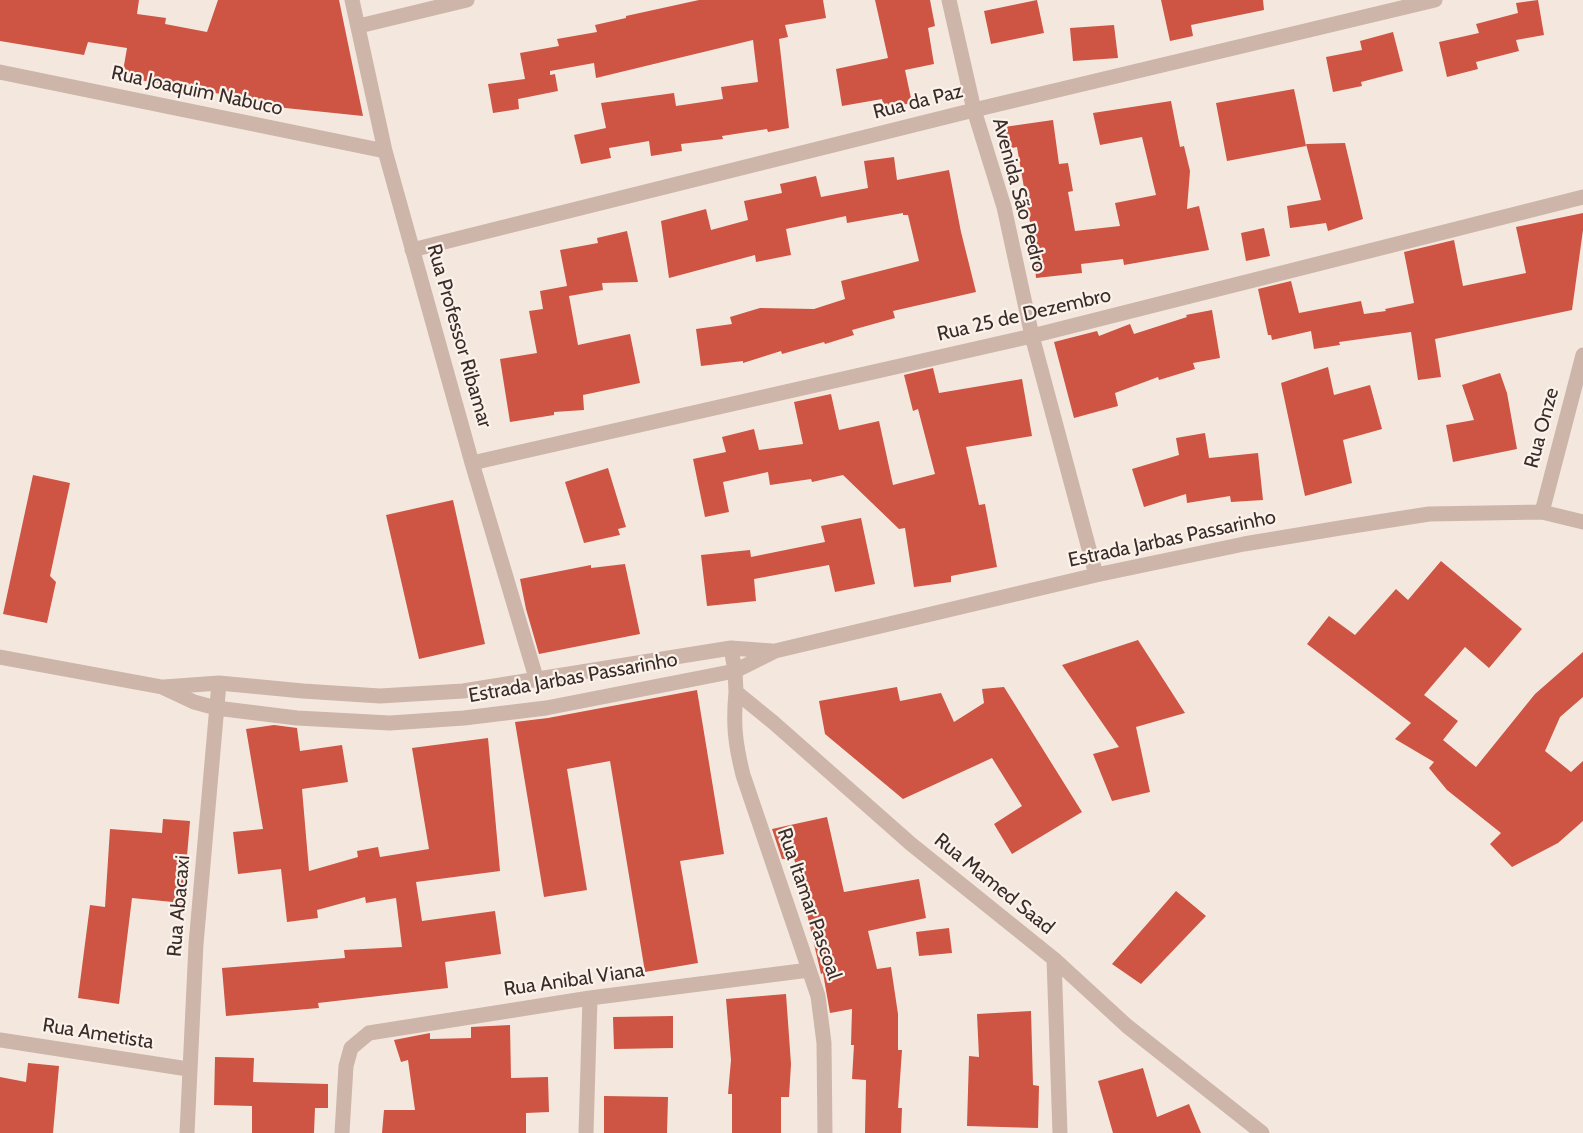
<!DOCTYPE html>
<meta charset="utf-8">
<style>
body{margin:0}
canvas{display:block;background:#f4e7de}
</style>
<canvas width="1583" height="1133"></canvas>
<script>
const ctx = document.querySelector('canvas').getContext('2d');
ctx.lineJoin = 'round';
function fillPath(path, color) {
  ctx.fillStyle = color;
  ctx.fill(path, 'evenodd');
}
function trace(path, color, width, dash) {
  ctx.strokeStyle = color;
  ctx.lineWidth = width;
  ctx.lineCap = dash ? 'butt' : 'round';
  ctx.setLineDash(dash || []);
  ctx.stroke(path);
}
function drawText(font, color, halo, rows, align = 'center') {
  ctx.font = font + ' Cabin,sans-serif';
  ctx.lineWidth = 4.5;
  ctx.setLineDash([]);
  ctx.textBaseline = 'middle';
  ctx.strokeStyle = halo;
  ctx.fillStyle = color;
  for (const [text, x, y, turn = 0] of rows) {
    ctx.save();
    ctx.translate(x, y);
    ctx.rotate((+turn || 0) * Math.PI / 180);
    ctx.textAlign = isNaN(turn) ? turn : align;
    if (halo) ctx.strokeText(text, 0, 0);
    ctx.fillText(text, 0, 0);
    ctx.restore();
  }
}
const building = new Path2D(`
 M 0,0 L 139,0 L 137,14 L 166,18 L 165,24 L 207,32 L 218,0 L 339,0 L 363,116 L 266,106 L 267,102 L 122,77 L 127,48 L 88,42 L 84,55 L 0,41 Z
 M 699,0 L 823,0 L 826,18 L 785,25 L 788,37 L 779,39 L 789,128 L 768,132 L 767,129 L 722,136 L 723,139 L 681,144 L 682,151 L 651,156 L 649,141 L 609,148 L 611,158 L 581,164 L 574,135 L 606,128 L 601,103 L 674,93 L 676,106 L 723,99 L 721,87 L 758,82 L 753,40 L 596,78 L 594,63 L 550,71 L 550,75 L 555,74 L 558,91 L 518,99 L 519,109 L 493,113 L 488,84 L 525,79 L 520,53 L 559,46 L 557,39 L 597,32 L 595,25 L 626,18 L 626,16 Z
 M 875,0 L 930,0 L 935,26 L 928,28 L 934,64 L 905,70 L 912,103 L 884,108 L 882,99 L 842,106 L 836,69 L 888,58 Z
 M 1037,0 L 1044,33 L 991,44 L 984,11 Z
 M 1161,0 L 1263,0 L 1264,10 L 1191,25 L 1193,36 L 1170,41 Z
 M 1538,0 L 1544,35 L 1516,40 L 1519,51 L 1476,62 L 1478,69 L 1447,77 L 1439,42 L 1479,33 L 1476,24 L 1518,13 L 1516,3 Z
 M 1114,25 L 1118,58 L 1073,61 L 1070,28 Z
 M 1393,32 L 1403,71 L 1361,82 L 1362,86 L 1333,92 L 1326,57 L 1362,50 L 1360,41 Z
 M 1294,89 L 1306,146 L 1227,161 L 1216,103 Z
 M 1171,101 L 1180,147 L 1184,146 L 1190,171 L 1187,209 L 1199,206 L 1209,250 L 1124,265 L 1123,259 L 1081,264 L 1082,273 L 1036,278 L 1034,254 L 1030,255 L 1026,235 L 1032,234 L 1017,147 L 1007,149 L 1004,127 L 1053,120 L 1059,164 L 1068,163 L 1073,191 L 1068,192 L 1075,231 L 1120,226 L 1115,203 L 1156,195 L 1142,137 L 1100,145 L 1093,113 Z
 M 1345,143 L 1363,219 L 1328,231 L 1326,223 L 1290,228 L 1287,206 L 1321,200 L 1306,144 Z
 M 894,157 L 897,180 L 949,170 L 961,232 L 976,292 L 893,311 L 895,318 L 852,330 L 854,335 L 825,344 L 824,342 L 782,354 L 781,351 L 743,363 L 743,361 L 701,366 L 696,329 L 732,324 L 730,317 L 760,308 L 814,309 L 845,299 L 841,281 L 919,261 L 908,215 L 903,215 L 903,213 L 847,223 L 846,216 L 786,229 L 791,255 L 756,262 L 755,255 L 669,278 L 661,221 L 706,209 L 711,230 L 748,220 L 744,201 L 782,193 L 780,184 L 816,176 L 821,197 L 868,188 L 864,161 Z
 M 1583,213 L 1583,230 L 1572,310 L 1435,339 L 1441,377 L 1418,380 L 1411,332 L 1339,342 L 1340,345 L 1314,349 L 1311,331 L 1272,340 L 1271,335 L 1268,335 L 1258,289 L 1291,281 L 1299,313 L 1361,301 L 1364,314 L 1386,311 L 1385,309 L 1414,303 L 1404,252 L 1454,240 L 1463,286 L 1526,273 L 1516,227 Z
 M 1264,228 L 1270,256 L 1246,261 L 1241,233 Z
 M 627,231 L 638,282 L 602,283 L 603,290 L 569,296 L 578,345 L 630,334 L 640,383 L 583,395 L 584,410 L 554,412 L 554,415 L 510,422 L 500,359 L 537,353 L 529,311 L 543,309 L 540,291 L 567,286 L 560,250 L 598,243 L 597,238 Z
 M 1212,310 L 1220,358 L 1193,363 L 1195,369 L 1159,380 L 1158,377 L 1115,393 L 1118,406 L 1074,418 L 1054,342 L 1097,331 L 1099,336 L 1130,324 L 1134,334 L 1187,317 L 1186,315 Z
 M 1328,367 L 1334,395 L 1370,385 L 1382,429 L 1343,440 L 1352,483 L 1305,496 L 1281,383 Z
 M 933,368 L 939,393 L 1022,379 L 1032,436 L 966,447 L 979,505 L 985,504 L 997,567 L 951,576 L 951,582 L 914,587 L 905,528 L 899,529 L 843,475 L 812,482 L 811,479 L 770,485 L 768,472 L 723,482 L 729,512 L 705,517 L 693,459 L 726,452 L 722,437 L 754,429 L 759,450 L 803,444 L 794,402 L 831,394 L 839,430 L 879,421 L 893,485 L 935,474 L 918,409 L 913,411 L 904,375 Z
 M 1500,373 L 1507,393 L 1517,449 L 1453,462 L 1446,425 L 1474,420 L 1462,385 Z
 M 1205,433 L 1209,458 L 1258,453 L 1263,500 L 1231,502 L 1230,496 L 1187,503 L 1186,494 L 1144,507 L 1132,469 L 1179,455 L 1176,438 Z
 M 608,468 L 626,527 L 618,529 L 620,535 L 584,543 L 565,482 Z
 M 33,475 L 70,483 L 50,576 L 56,582 L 47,623 L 3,614 Z
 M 453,500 L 485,644 L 419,659 L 386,515 Z
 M 861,518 L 875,584 L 835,592 L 829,565 L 754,579 L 756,601 L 707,606 L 701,555 L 750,550 L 751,557 L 825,542 L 821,526 Z
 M 1441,561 L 1522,629 L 1489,668 L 1465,647 L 1424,695 L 1458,721 L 1443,740 L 1476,767 L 1535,694 L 1583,652 L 1583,697 L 1560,717 L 1545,751 L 1571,772 L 1583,761 L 1583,821 L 1558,843 L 1512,867 L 1490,844 L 1501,833 L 1447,790 L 1429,768 L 1434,762 L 1395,739 L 1411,723 L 1307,644 L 1329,616 L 1355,635 L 1396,589 L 1408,600 Z
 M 625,564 L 640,634 L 539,654 L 526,609 L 520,579 L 591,565 L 591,568 Z
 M 1138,640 L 1185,713 L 1136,727 L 1150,792 L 1112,801 L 1093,754 L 1119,747 L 1062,665 Z
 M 897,687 L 900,701 L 941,693 L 954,722 L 984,703 L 982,689 L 1004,687 L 1082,812 L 1012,854 L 994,824 L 1022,806 L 992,758 L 903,799 L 825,734 L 819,701 Z
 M 697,690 L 724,854 L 680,861 L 698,963 L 645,972 L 610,761 L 567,769 L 587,890 L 544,897 L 515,722 L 548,718 Z
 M 274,725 L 297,728 L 300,751 L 342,745 L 348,782 L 302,789 L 309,871 L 358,857 L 357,851 L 378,847 L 380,857 L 429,849 L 412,748 L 488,738 L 500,871 L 416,882 L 422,921 L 495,911 L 501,954 L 445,962 L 448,988 L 318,1003 L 319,1008 L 226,1016 L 222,968 L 345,958 L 344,950 L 402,947 L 396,898 L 366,903 L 365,897 L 317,910 L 318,918 L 287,922 L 281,869 L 238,874 L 233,832 L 263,829 L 246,729 Z
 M 827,817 L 844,892 L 919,879 L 926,918 L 868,931 L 877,969 L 891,967 L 898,1014 L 898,1050 L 902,1050 L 898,1108 L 902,1108 L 901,1133 L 865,1133 L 866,1080 L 852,1079 L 854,1045 L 851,1045 L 852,1009 L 830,1013 L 823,973 L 821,974 L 794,858 L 782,859 L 772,829 Z
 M 163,819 L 190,821 L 183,903 L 132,898 L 119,1004 L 78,998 L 90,905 L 105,907 L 110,829 L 162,833 Z
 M 1176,891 L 1206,916 L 1141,984 L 1112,964 Z
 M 949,928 L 952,953 L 919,956 L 916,932 Z
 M 786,994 L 791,1064 L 789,1097 L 781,1097 L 781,1133 L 732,1133 L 732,1094 L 728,1094 L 731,1060 L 726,999 Z
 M 1031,1011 L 1033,1085 L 1039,1086 L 1038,1128 L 967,1126 L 969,1056 L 979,1057 L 977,1014 Z
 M 673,1016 L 673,1048 L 614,1049 L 613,1017 Z
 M 510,1025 L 511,1078 L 548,1077 L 549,1112 L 526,1113 L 526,1133 L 382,1133 L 384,1110 L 415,1110 L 408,1060 L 401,1062 L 394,1040 L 430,1033 L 430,1039 L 471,1038 L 471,1027 Z
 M 215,1057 L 254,1058 L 253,1082 L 328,1084 L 328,1108 L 315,1108 L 314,1133 L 252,1133 L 252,1106 L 214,1105 Z
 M 28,1063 L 59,1066 L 53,1133 L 0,1133 L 0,1077 L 26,1082 Z
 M 1143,1068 L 1157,1117 L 1189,1104 L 1201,1133 L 1113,1133 L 1098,1081 Z
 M 604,1096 L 668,1097 L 667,1133 L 604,1133 Z`);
const minor = new Path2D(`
 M 352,0 L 385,151 L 472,463 L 537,681
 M 949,0 L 974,110 L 1004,207 L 1032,336 L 1096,575
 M 359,26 L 467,0
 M 0,72 L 385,151
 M 412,250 L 974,110 L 1435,0
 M 472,463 L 1032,336 L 1583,197
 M 1542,512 L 1583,355
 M 731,648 L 735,671 L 736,692 L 774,723 L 911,844 L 1054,959 L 1127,1026 L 1262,1133
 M 0,657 L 162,687 L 194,702 L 216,708 L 297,718 L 390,723 L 464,718 L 546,708 L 735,671 L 775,651 L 1096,575 L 1244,544 L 1346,527 L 1429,514 L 1542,512 L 1583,522
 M 164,687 L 219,683 L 303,691 L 380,696 L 463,691 L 731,648 L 772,651
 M 736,692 C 733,724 735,743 743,775 L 818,996 L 824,1043 L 825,1133
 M 1054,959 L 1060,1133
 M 0,1040 L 188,1069
 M 187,1133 L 196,944 L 219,683
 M 342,1133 L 346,1066 L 351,1048 L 369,1033 L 590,998 L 809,970
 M 586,1133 L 590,998`);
const streetNames = [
 ["Rua Joaquim Nabuco",197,91,12],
 ["Rua da Paz",918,102,-14],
 ["Avenida São Pedro",1019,195,75],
 ["Rua 25 de Dezembro",1024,315,-13],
 ["Rua Professor Ribamar",459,336,74],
 ["Rua Onze",1542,428,-75],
 ["Estrada Jarbas Passarinho",1172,539,-12],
 ["Estrada Jarbas Passarinho",573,678,-10],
 ["Rua Mamed Saad",994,884,39],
 ["Rua Itamar Pascoal",809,904,71],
 ["Rua Abacaxi",179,906,-85],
 ["Rua Anibal Viana",574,980,-8],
 ["Rua Ametista",98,1034,9]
];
fillPath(building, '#ce5443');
trace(minor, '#ceb5a9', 15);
drawText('20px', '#3a2d29', '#fbf2eb', streetNames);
</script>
